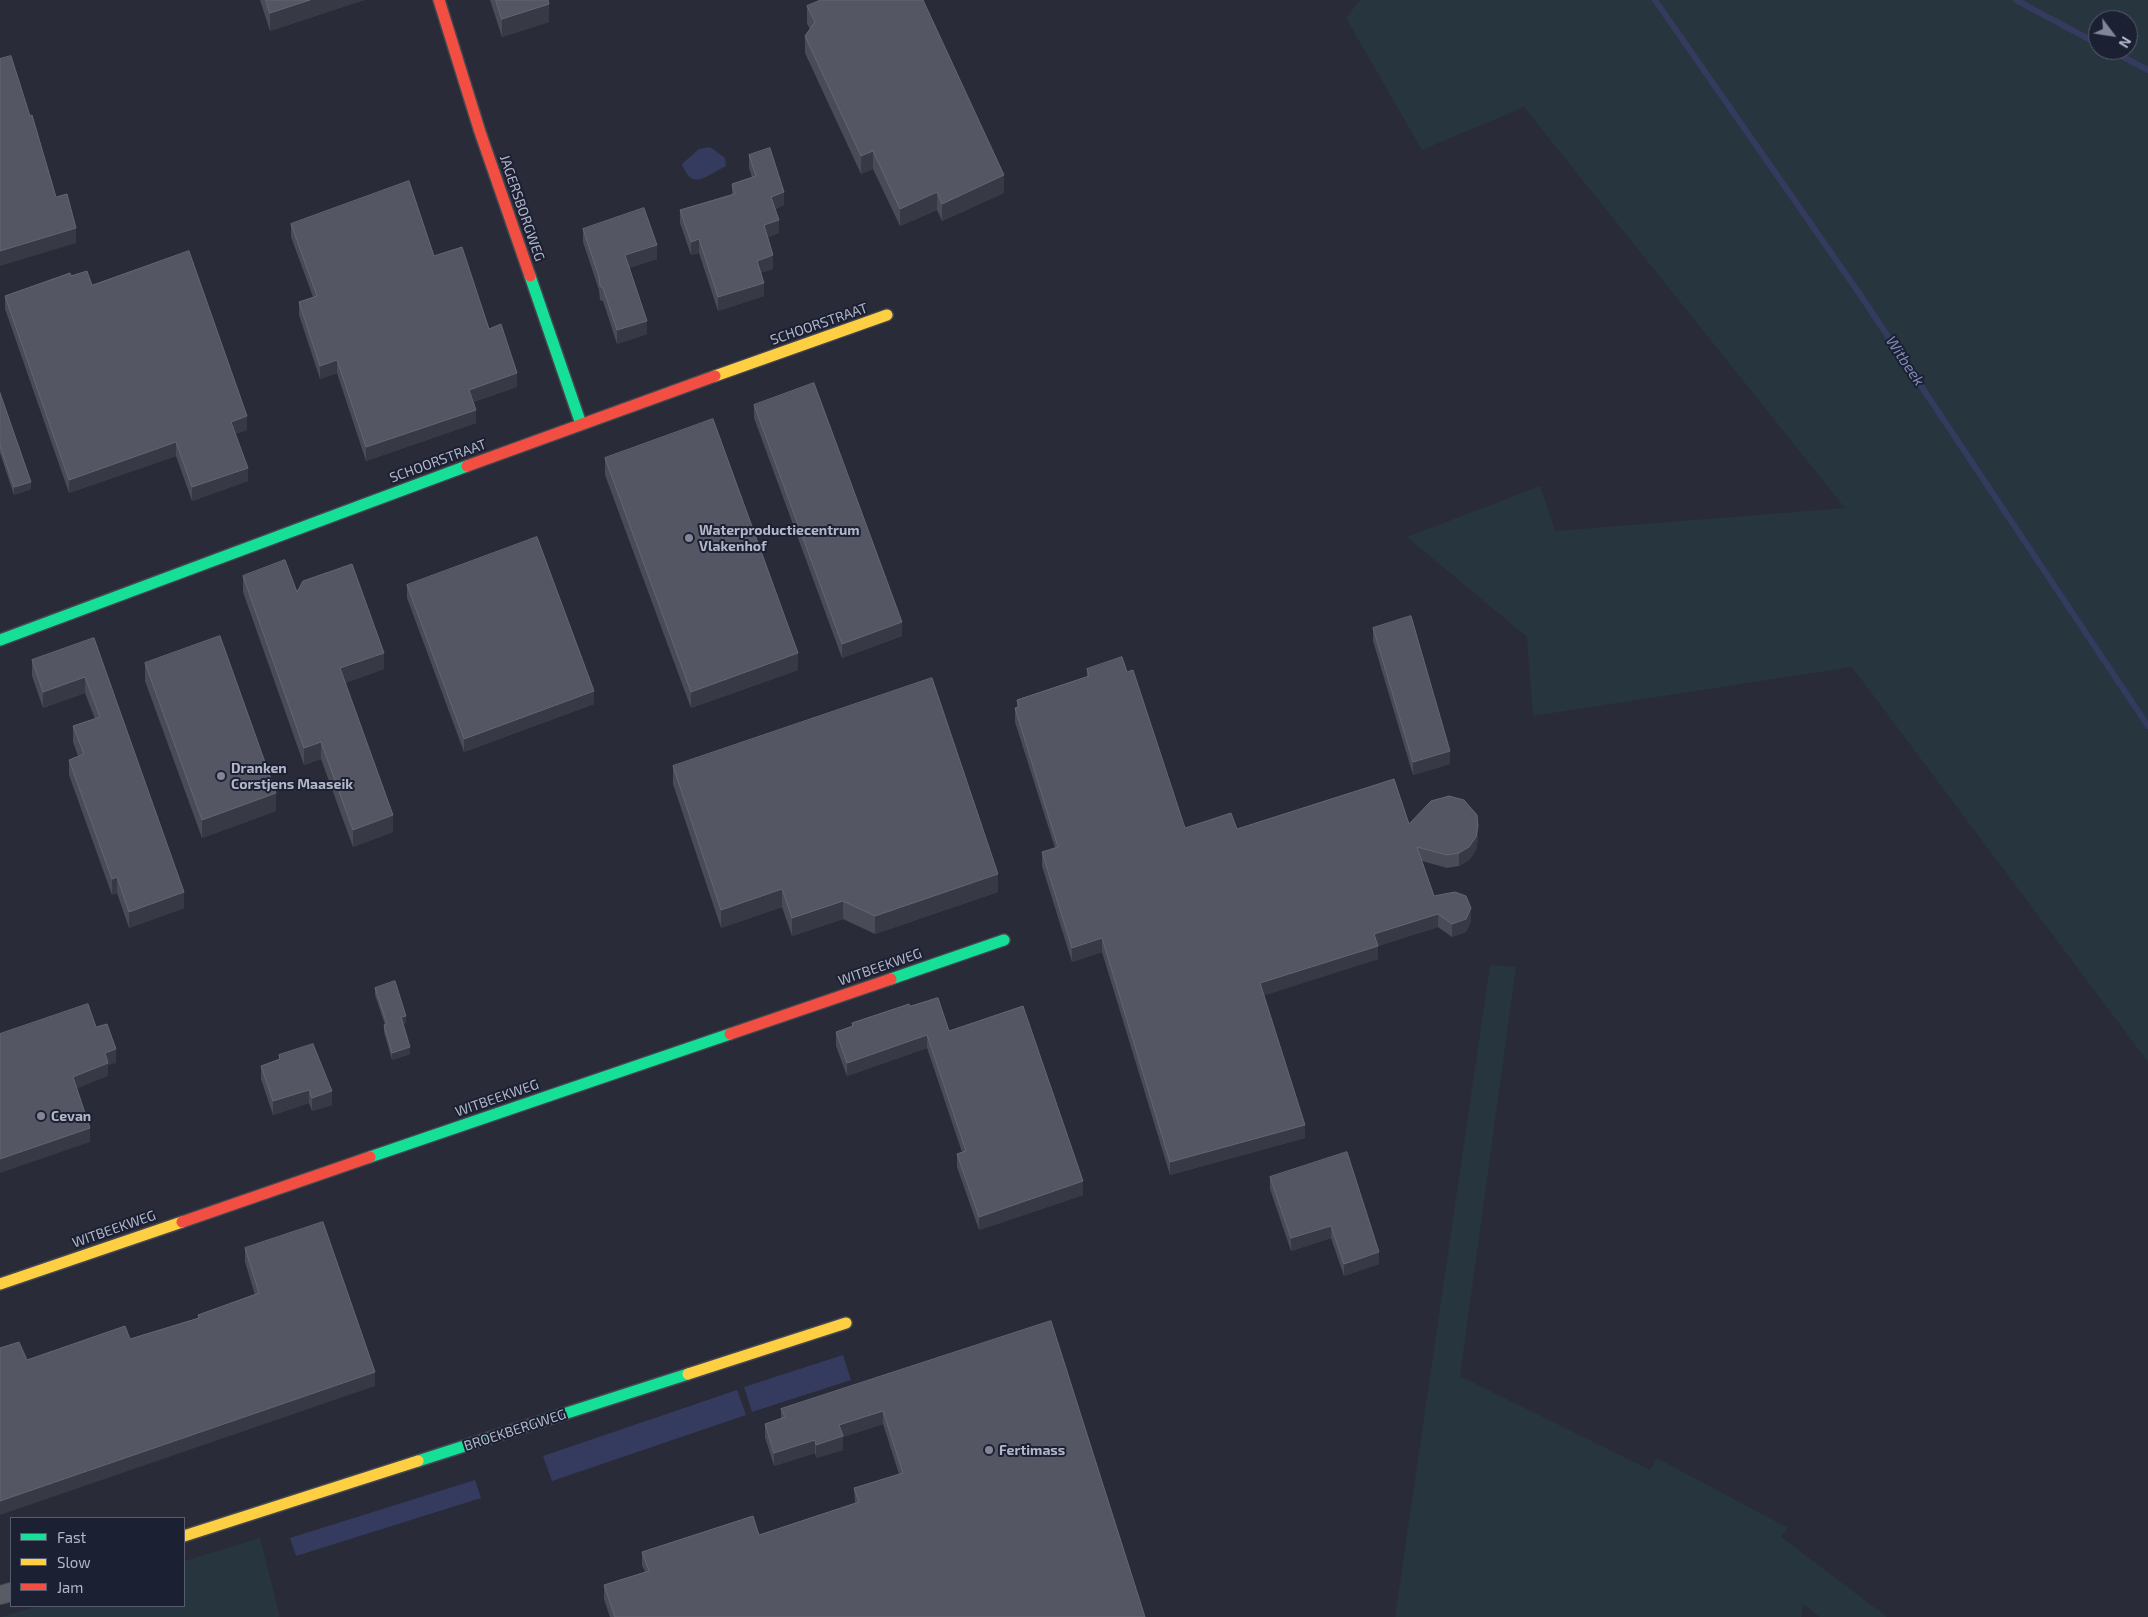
<!DOCTYPE html>
<style>
body{margin:0}
#map{position:relative;width:2148px;height:1617px;overflow:hidden;background:#292c38;font-family:"Exo 2",sans-serif}
canvas{display:block}
.legend{position:absolute;left:10px;top:1517px;width:175px;height:90px;box-sizing:border-box;background:#1c2033;border:1px solid #585c6f;margin:0;padding:6px 9px;list-style:none;font-size:15px;color:#b3b6c9}
.legend li{display:flex;align-items:center;gap:10px;height:25px}
.legend b{width:25px;border:1px solid #585c6f}
.north{position:absolute;left:2088px;top:10px;width:50px;height:50px;box-sizing:border-box;background:#1c2033;border:1px solid #585c6f;border-radius:50%;rotate:121deg;font-size:14px;font-weight:700;line-height:20px;text-align:center;color:#b3b6c9}
.north::after{content:'';display:block;margin:auto;width:18px;height:22px;background:#838696;clip-path:polygon(50% 0,100% 100%,50% 72%,0 100%)}
</style>
<div id="map">
<canvas width="2148" height="1617"></canvas>
<ul class="legend">
<li><b style="height:6px;background:#16e098"></b>Fast</li>
<li><b style="height:6px;background:#ffcf43"></b>Slow</li>
<li><b style="height:6px;background:#f24e42"></b>Jam</li>
</ul>
<div class="north">N</div>
</div>
<script>
const ctx = document.querySelector('canvas').getContext('2d');
ctx.lineJoin = 'round';
function fillPath(path, color) {
  ctx.fillStyle = color;
  ctx.fill(path, 'evenodd');
}
function trace(path, color, width, dash) {
  ctx.strokeStyle = color;
  ctx.lineWidth = width;
  ctx.lineCap = dash ? 'butt' : 'round';
  ctx.setLineDash(dash || []);
  ctx.stroke(path);
}
function drawText(font, color, halo, rows, align = 'center') {
  ctx.font = font + ' "Exo 2",sans-serif';
  ctx.lineWidth = 4;
  ctx.setLineDash([]);
  ctx.textBaseline = 'middle';
  ctx.strokeStyle = halo;
  ctx.fillStyle = color;
  for (const [text, x, y, turn = 0] of rows) {
    ctx.save();
    ctx.translate(x, y);
    ctx.rotate((+turn || 0) * Math.PI / 180);
    ctx.textAlign = isNaN(turn) ? turn : align;
    if (halo) ctx.strokeText(text, 0, 0);
    ctx.fillText(text, 0, 0);
    ctx.restore();
  }
}
const green = new Path2D(`
 M 1360,0 L 2148,0 L 2148,1062 L 1852,667 L 1533,716 L 1527,637 L 1407,537 L 1540,486 L 1555,531 L 1845,508 L 1524,107 L 1422,150 L 1346,18 ZM 2098,20 L 2128,20 L 2128,50 L 2098,50 Z
 M 1490,965 L 1516,967 L 1460,1376 L 1650,1470 L 1657,1458 L 1788,1528 L 1781,1537 L 1887,1617 L 1820,1617 L 1803,1604 L 1801,1617 L 1395,1617 Z
 M 260,1538 L 280,1617 L 1,1617 L 38,1606 L 184,1606 L 184,1561 Z`);
const water = new Path2D(`
 M 710,147 L 725,158 L 726,166 C 708,174 692,193 682,164 L 699,149 Z
 M 843,1355 L 851,1380 L 752,1412 L 744,1387 Z
 M 737,1390 L 746,1415 L 552,1481 L 543,1456 Z
 M 475,1480 L 481,1498 L 296,1556 L 290,1538 Z`);
const stream = new Path2D(`
 M 1655,0 L 1859,293 L 2148,726
 M 2016,0 L 2098,44
 M 2110,50 L 2148,70`);
const street = new Path2D(`
 M 0,1595 L 11,1592`);
const fast = new Path2D(`
 M 530,276 L 581,424
 M 0,640 L 467,466
 M 891,979 L 1004,940
 M 370,1157 L 730,1034
 M 418,1461 L 688,1374`);
const slow = new Path2D(`
 M 715,376 L 887,315
 M 0,1284 L 182,1222
 M 688,1374 L 846,1323
 M 184,1536 L 418,1461`);
const jam = new Path2D(`
 M 439,0 L 480,132 L 530,276
 M 467,466 L 715,376
 M 730,1034 L 891,979
 M 182,1222 L 370,1157`);
const wall = new Path2D(`
 M 260,0 L 364,0 L 270,31 Z
 M 490,0 L 548,0 L 549,22 L 502,37 Z
 M 807,6 L 1004,193 L 942,221 L 937,210 L 900,226 L 873,169 L 861,174 L 805,53 L 805,36 L 810,29 L 807,24 Z
 M 749,155 L 784,205 L 775,209 L 779,233 L 768,237 L 773,269 L 760,273 L 764,296 L 718,311 L 699,253 L 691,255 L 680,223 L 680,210 L 732,194 L 732,184 L 752,177 L 749,168 Z
 M 291,224 L 434,256 L 489,329 L 517,387 L 473,402 L 476,423 L 366,461 L 337,373 L 320,379 L 299,315 L 299,302 L 313,297 L 291,237 Z
 M 583,229 L 657,259 L 629,268 L 647,334 L 617,344 L 603,301 L 600,300 L 599,290 L 583,242 Z
 M 71,276 L 92,285 L 247,430 L 235,434 L 248,481 L 192,501 L 176,456 L 69,493 L 5,309 L 5,296 Z
 M 0,393 L 31,489 L 14,495 L 0,453 Z
 M 754,405 L 902,636 L 842,658 L 754,418 Z
 M 605,458 L 798,670 L 691,708 L 605,475 Z
 M 243,576 L 297,592 L 384,669 L 345,683 L 393,832 L 353,847 L 321,759 L 304,765 L 243,592 Z
 M 407,585 L 594,704 L 464,752 L 407,598 Z
 M 1373,628 L 1450,764 L 1413,775 L 1373,641 Z
 M 94,638 L 184,908 L 129,928 L 117,893 L 112,895 L 69,775 L 69,760 L 78,756 L 73,742 L 73,726 L 95,719 L 85,693 L 43,708 L 32,676 L 32,660 Z
 M 145,663 L 276,811 L 202,838 L 145,681 Z
 M 1087,669 L 1185,828 L 1237,829 L 1409,824 L 1478,839 L 1476,850 L 1469,860 L 1459,866 L 1447,868 L 1422,861 L 1434,896 L 1471,921 L 1466,932 L 1452,937 L 1438,927 L 1378,946 L 1378,959 L 1264,995 L 1305,1138 L 1170,1175 L 1102,952 L 1072,962 L 1042,866 L 1042,852 L 1055,848 L 1015,722 L 1015,708 L 1017,708 L 1017,700 L 1087,677 Z
 M 673,766 L 998,892 L 875,934 L 843,919 L 792,936 L 782,907 L 721,928 L 673,784 Z
 M 375,988 L 406,1023 L 403,1024 L 410,1054 L 392,1060 L 384,1032 L 384,1025 L 385,1025 L 375,995 Z
 M 910,1006 L 949,1031 L 1083,1195 L 979,1230 L 957,1167 L 957,1154 L 962,1152 L 927,1048 L 847,1076 L 836,1046 L 836,1032 L 852,1026 L 852,1023 Z
 M 279,1055 L 332,1105 L 312,1111 L 309,1103 L 273,1115 L 261,1079 L 261,1066 L 279,1059 Z
 M 1270,1177 L 1379,1264 L 1344,1276 L 1331,1238 L 1291,1251 L 1270,1189 Z
 M 245,1248 L 375,1386 L 27,1360 L 130,1339 L 198,1318 L 198,1315 L 255,1295 L 245,1262 Z
 M 1051,1321 L 1145,1617 L 610,1617 L 604,1599 L 604,1585 L 645,1572 L 642,1565 L 642,1552 L 759,1535 L 855,1503 L 854,1488 L 899,1474 L 883,1424 L 843,1437 L 843,1450 L 816,1458 L 815,1453 L 774,1466 L 765,1437 L 765,1424 L 781,1419 L 781,1409 Z`);
const shadedWall = new Path2D(`
 M 310,0 L 364,0 L 270,31 L 270,13 Z
 M 549,4 L 549,22 L 502,37 L 502,19 Z
 M 873,151 L 873,169 L 861,174 L 861,156 Z
 M 1004,175 L 1004,193 L 942,221 L 942,204 Z
 M 784,192 L 784,205 L 771,210 L 771,197 Z
 M 937,192 L 937,210 L 900,226 L 900,209 Z
 M 779,220 L 779,233 L 764,239 L 764,225 Z
 M 76,228 L 76,243 L 0,266 L 0,251 Z
 M 699,239 L 699,253 L 691,255 L 691,242 Z
 M 657,245 L 657,259 L 625,269 L 625,255 Z
 M 773,255 L 773,269 L 757,274 L 757,261 Z
 M 764,283 L 764,296 L 718,311 L 718,297 Z
 M 647,321 L 647,334 L 617,344 L 617,330 Z
 M 337,360 L 337,373 L 320,379 L 320,366 Z
 M 517,373 L 517,387 L 469,403 L 469,390 Z
 M 476,410 L 476,423 L 366,461 L 366,447 Z
 M 247,416 L 247,430 L 231,436 L 231,422 Z
 M 176,442 L 176,456 L 69,493 L 69,480 Z
 M 248,468 L 248,481 L 192,501 L 192,487 Z
 M 31,482 L 31,489 L 14,495 L 14,487 Z
 M 902,622 L 902,636 L 842,658 L 842,644 Z
 M 384,653 L 384,669 L 340,685 L 340,668 Z
 M 798,653 L 798,670 L 691,708 L 691,692 Z
 M 85,677 L 85,693 L 43,708 L 43,692 Z
 M 594,691 L 594,704 L 464,752 L 464,739 Z
 M 321,742 L 321,759 L 304,765 L 304,748 Z
 M 1450,751 L 1450,764 L 1413,775 L 1413,762 Z
 M 276,793 L 276,811 L 202,838 L 202,820 Z
 M 393,815 L 393,832 L 353,847 L 353,830 Z
 M 1478,826 L 1478,839 L 1476,850 L 1469,860 L 1459,866 L 1459,853 Z
 M 998,874 L 998,892 L 875,934 L 875,916 Z
 M 117,877 L 117,893 L 112,895 L 112,879 Z
 M 782,889 L 782,907 L 721,928 L 721,910 Z
 M 184,892 L 184,908 L 129,928 L 129,912 Z
 M 843,901 L 843,919 L 792,936 L 792,918 Z
 M 1471,908 L 1471,921 L 1466,932 L 1452,937 L 1452,924 Z
 M 1438,914 L 1438,927 L 1374,947 L 1374,934 Z
 M 1102,938 L 1102,952 L 1072,962 L 1072,948 Z
 M 1378,946 L 1378,959 L 1260,997 L 1260,983 Z
 M 406,1016 L 406,1023 L 401,1024 L 401,1017 Z
 M 927,1035 L 927,1048 L 847,1076 L 847,1063 Z
 M 410,1047 L 410,1054 L 392,1060 L 392,1053 Z
 M 116,1049 L 116,1063 L 108,1065 L 108,1076 L 73,1090 L 73,1077 L 105,1053 Z
 M 309,1090 L 309,1103 L 273,1115 L 273,1101 Z
 M 332,1091 L 332,1105 L 312,1111 L 312,1098 Z
 M 1305,1125 L 1305,1138 L 1170,1175 L 1170,1162 Z
 M 90,1128 L 90,1142 L 0,1173 L 0,1159 Z
 M 1083,1181 L 1083,1195 L 979,1230 L 979,1217 Z
 M 1331,1226 L 1331,1238 L 1291,1251 L 1291,1238 Z
 M 1379,1252 L 1379,1264 L 1344,1276 L 1344,1264 Z
 M 375,1372 L 375,1386 L 0,1515 L 0,1501 Z
 M 883,1411 L 883,1424 L 843,1437 L 843,1450 L 816,1458 L 816,1445 L 839,1425 Z
 M 815,1440 L 815,1453 L 774,1466 L 774,1453 Z`);
const building = new Path2D(`
 M 266,0 L 310,0 L 270,13 Z
 M 496,0 L 548,0 L 549,4 L 502,19 Z
 M 821,0 L 923,0 L 1004,175 L 942,204 L 937,192 L 900,209 L 873,151 L 861,156 L 805,36 L 815,22 L 807,6 Z
 M 11,56 L 30,116 L 32,115 L 56,197 L 67,194 L 76,228 L 0,251 L 0,59 Z
 M 770,148 L 784,192 L 771,197 L 779,220 L 764,225 L 773,255 L 757,261 L 764,283 L 718,297 L 699,239 L 691,242 L 680,210 L 735,194 L 732,184 L 756,176 L 749,155 Z
 M 409,181 L 434,256 L 462,247 L 489,329 L 501,324 L 517,373 L 469,390 L 476,410 L 366,447 L 337,360 L 320,366 L 299,302 L 317,296 L 291,224 Z
 M 644,208 L 657,245 L 625,255 L 647,321 L 617,330 L 603,288 L 600,286 L 599,277 L 583,229 Z
 M 189,251 L 247,416 L 231,422 L 248,468 L 192,487 L 176,442 L 69,480 L 5,296 L 70,273 L 71,276 L 87,271 L 92,285 Z
 M 814,383 L 902,622 L 842,644 L 754,405 Z
 M 0,393 L 31,482 L 14,487 L 0,446 Z
 M 713,419 L 798,653 L 691,692 L 605,458 Z
 M 537,537 L 594,691 L 464,739 L 407,585 Z
 M 285,560 L 297,592 L 303,581 L 352,564 L 384,653 L 340,668 L 393,815 L 353,830 L 321,742 L 304,748 L 243,576 Z
 M 1411,616 L 1450,751 L 1413,762 L 1373,628 Z
 M 220,636 L 276,793 L 202,820 L 145,663 Z
 M 94,638 L 184,892 L 129,912 L 117,877 L 112,879 L 69,760 L 84,754 L 73,726 L 100,717 L 85,677 L 43,692 L 32,660 Z
 M 1122,657 L 1127,672 L 1133,670 L 1185,828 L 1231,813 L 1237,829 L 1394,779 L 1409,824 L 1431,801 L 1449,796 L 1464,800 L 1477,815 L 1478,826 L 1476,837 L 1469,847 L 1459,853 L 1447,855 L 1417,847 L 1434,896 L 1455,892 L 1466,896 L 1471,908 L 1466,919 L 1452,924 L 1438,914 L 1374,934 L 1378,946 L 1260,983 L 1305,1125 L 1170,1162 L 1102,938 L 1072,948 L 1042,852 L 1058,847 L 1015,708 L 1019,707 L 1017,700 L 1089,676 L 1087,669 Z
 M 932,678 L 998,874 L 875,916 L 843,901 L 792,918 L 782,889 L 721,910 L 673,766 Z
 M 395,981 L 406,1016 L 401,1017 L 410,1047 L 392,1053 L 384,1025 L 387,1024 L 375,988 Z
 M 938,998 L 949,1031 L 1023,1006 L 1083,1181 L 979,1217 L 957,1154 L 966,1151 L 927,1035 L 847,1063 L 836,1032 L 853,1026 L 852,1023 L 909,1004 L 910,1006 Z
 M 88,1004 L 96,1027 L 107,1024 L 116,1049 L 105,1053 L 108,1063 L 73,1077 L 90,1128 L 0,1159 L 0,1034 Z
 M 313,1044 L 332,1091 L 312,1098 L 309,1090 L 273,1101 L 261,1066 L 280,1059 L 279,1055 Z
 M 1347,1152 L 1379,1252 L 1344,1264 L 1331,1226 L 1291,1238 L 1270,1177 Z
 M 323,1222 L 375,1372 L 0,1501 L 0,1348 L 19,1342 L 27,1360 L 125,1326 L 130,1339 L 199,1318 L 198,1315 L 259,1293 L 245,1248 Z
 M 1051,1321 L 1145,1617 L 615,1617 L 604,1585 L 649,1571 L 642,1552 L 753,1516 L 759,1535 L 859,1502 L 854,1488 L 903,1473 L 883,1411 L 839,1425 L 843,1436 L 816,1445 L 815,1440 L 774,1453 L 765,1424 L 785,1417 L 781,1409 Z`);
const markers = [
 [689,538,5,"#838696"],
 [221,776,5,"#838696"],
 [41,1116,5,"#838696"],
 [989,1450,5,"#838696"]
];
const streetNames = [
 ["JAGERSBORGWEG",522,208,71],
 ["SCHOORSTRAAT",819,324,-19],
 ["SCHOORSTRAAT",438,461,-20],
 ["WITBEEKWEG",880,967,-19],
 ["WITBEEKWEG",497,1098,-19],
 ["WITBEEKWEG",114,1229,-19],
 ["BROEKBERGWEG",515,1430,-18]
];
const poiNames = [
 ["Waterproductiecentrum",699,530],
 ["Vlakenhof",699,546],
 ["Dranken",231,768],
 ["Corstjens Maaseik",231,784],
 ["Cevan",51,1116],
 ["Fertimass",999,1450]
];
const waterNames = [
 ["Witbeek",1905,361,56]
];
fillPath(green, '#26353e');
fillPath(water, '#343b5f');
trace(stream, '#343b5f', 6);
trace(street, '#454851', 20);
trace(fast, '#454851', 14);
trace(slow, '#454851', 14);
trace(jam, '#454851', 14);
trace(street, '#595b66', 18);
trace(fast, '#16e098', 11);
trace(slow, '#ffcf43', 11);
trace(jam, '#f24e42', 11);
fillPath(wall, '#494b57');
fillPath(shadedWall, '#373a45');
fillPath(building, '#545763');
trace(building, '#636673', 1);
for (const [x, y, r, color] of markers) {
  const dot = new Path2D();
  dot.arc(x, y, r, 0, 2 * Math.PI);
  ctx.fillStyle = color;
  ctx.fill(dot);
  trace(dot, '#1c2033', 2);
}
drawText('14px', '#b3b6c9', '#1c2033', streetNames);
drawText('bold 14px', '#b3b6c9', '#1c2033', poiNames, 'left');
drawText('italic 15px', '#818bb6', '#1c2033', waterNames);
</script>
